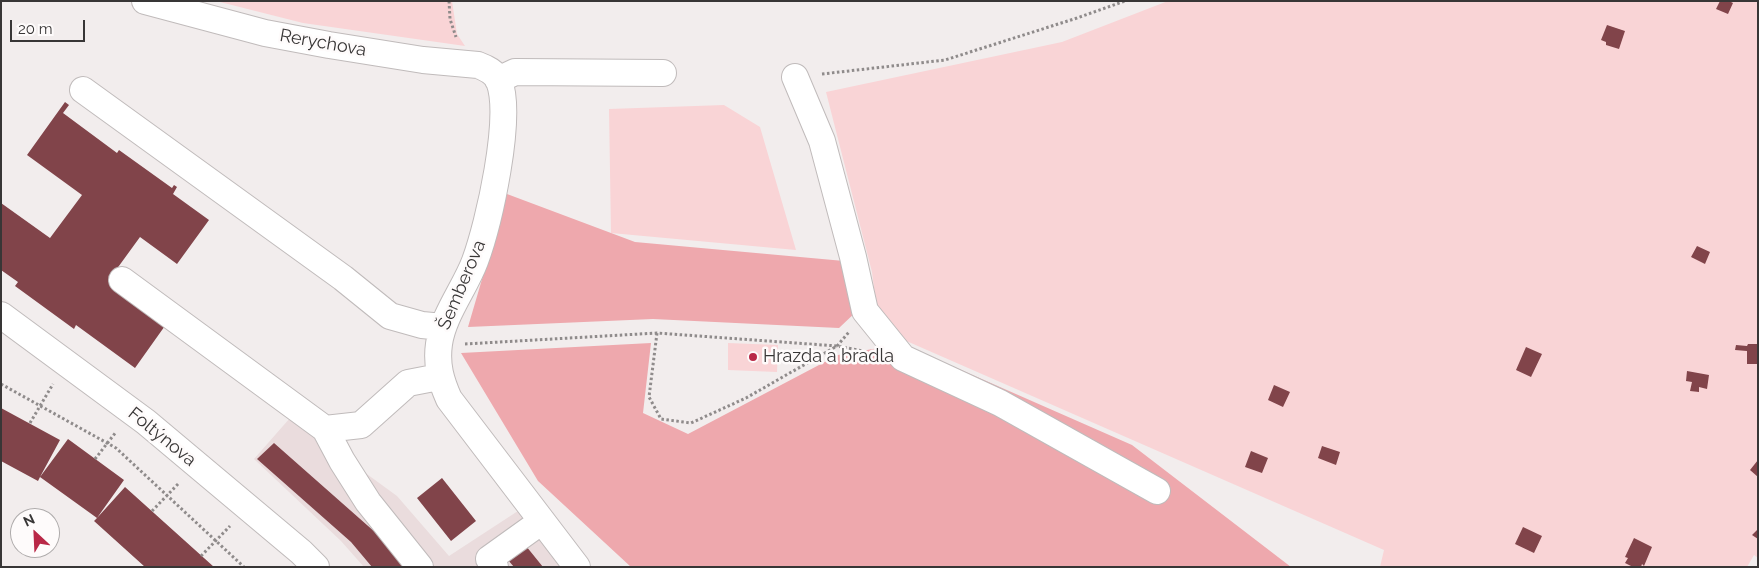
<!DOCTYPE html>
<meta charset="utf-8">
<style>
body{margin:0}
#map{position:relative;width:1759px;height:568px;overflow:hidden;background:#f2eded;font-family:Raleway,sans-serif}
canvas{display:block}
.frame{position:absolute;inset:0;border:2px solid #383636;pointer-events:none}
.north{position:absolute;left:10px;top:508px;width:50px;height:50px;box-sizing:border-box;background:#fefbfb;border:1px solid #afacac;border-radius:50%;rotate:335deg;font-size:14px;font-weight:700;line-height:20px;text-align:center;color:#383636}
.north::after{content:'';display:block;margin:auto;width:18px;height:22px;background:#b92847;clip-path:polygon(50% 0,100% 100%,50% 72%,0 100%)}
.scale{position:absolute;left:10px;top:20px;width:75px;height:22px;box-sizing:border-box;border:2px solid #383636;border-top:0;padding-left:6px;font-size:15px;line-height:18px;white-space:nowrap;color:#383636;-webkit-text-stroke:4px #fefbfb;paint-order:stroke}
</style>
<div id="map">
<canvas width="1759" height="568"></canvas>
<div class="frame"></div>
<div class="north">N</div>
<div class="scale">20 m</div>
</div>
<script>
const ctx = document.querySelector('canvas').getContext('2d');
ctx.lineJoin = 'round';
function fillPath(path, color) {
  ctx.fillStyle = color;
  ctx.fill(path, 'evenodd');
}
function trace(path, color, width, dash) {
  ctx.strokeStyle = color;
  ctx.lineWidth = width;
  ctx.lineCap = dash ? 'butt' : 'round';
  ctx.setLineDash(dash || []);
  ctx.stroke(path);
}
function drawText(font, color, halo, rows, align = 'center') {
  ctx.font = font + ' Raleway,sans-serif';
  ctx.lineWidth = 5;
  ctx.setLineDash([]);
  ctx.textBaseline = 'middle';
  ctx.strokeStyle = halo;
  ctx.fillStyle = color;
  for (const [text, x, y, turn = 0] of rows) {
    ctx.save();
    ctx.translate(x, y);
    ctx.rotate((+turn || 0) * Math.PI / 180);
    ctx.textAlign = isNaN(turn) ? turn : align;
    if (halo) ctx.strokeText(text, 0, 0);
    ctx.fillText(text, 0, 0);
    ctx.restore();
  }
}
const built = new Path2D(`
 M 290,418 L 397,496 L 449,556 L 521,509 L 567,567 L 364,567 L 341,541 L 254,459 Z`);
const green = new Path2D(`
 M 216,1 L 452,1 L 457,34 L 465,46 L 303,23 Z
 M 1168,1 L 1758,1 L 1758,558 L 1754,555 L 1747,567 L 1380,567 L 1384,550 L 879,329 L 872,272 L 826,92 L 1062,42 Z
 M 724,105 L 760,127 L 796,250 L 611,233 L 609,109 Z
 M 728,343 L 778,345 L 777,372 L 728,370 Z`);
const forest = new Path2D(`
 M 507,194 L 635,242 L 844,261 L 858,310 L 839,328 L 653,319 L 468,327 Z
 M 651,343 L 643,413 L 688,434 L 838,355 L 902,344 L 1132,445 L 1291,567 L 631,567 L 538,481 L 461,353 Z`);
const building = new Path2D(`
 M 1720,1 L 1729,1 L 1733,3 L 1728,14 L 1716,9 Z
 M 1607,25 L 1625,31 L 1619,49 L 1606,45 L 1606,42 L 1601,40 Z
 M 65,102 L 69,105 L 63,113 L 117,153 L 119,150 L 172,188 L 174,185 L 177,187 L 173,194 L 209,220 L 177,264 L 140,237 L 108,281 L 167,323 L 135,368 L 76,325 L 74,329 L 15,286 L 18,282 L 1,270 L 1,203 L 50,238 L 82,195 L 27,155 Z
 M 1697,246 L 1710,252 L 1705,264 L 1691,257 Z
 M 1748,344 L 1758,344 L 1758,364 L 1747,364 L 1747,351 L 1735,350 L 1736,345 L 1747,346 Z
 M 1526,347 L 1542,354 L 1531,377 L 1516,370 Z
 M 1687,371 L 1709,375 L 1707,389 L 1699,387 L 1699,392 L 1690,391 L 1692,382 L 1686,381 Z
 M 1274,385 L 1290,392 L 1283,407 L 1268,400 Z
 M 1,408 L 60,440 L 40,477 L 68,439 L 124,480 L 97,518 L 125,487 L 214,567 L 145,567 L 94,521 L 97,518 L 40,477 L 38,481 L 1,461 Z
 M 274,443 L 376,533 L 404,567 L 372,567 L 351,542 L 257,459 Z
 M 1322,446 L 1340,452 L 1336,465 L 1318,458 Z
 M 1251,451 L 1268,458 L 1262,473 L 1245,467 Z
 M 1758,460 L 1758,477 L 1750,470 Z
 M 442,478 L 476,521 L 451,541 L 417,498 Z
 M 1523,527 L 1542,536 L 1534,553 L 1515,544 Z
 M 1758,529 L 1758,539 L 1752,535 Z
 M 1634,538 L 1652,547 L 1644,566 L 1642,564 L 1641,567 L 1633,567 L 1625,563 L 1628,558 L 1625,557 Z
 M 526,546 L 543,567 L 514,567 L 508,560 Z`);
const path = new Path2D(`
 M 449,1 L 450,19 L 456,37
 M 822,74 L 945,60 L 1077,18 L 1125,1
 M 657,333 L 649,397 L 661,419 L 691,423 L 746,398 L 837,346 L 849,332
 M 465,344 L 657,333 L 837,346 L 863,351
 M 1,384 L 116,448 L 244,567
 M 30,423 L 53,384
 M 95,459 L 116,432
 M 152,511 L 179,483
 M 201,556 L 230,526`);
const minor = new Path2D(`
 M 145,1 L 265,33 L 329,45 L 423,60 L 478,65 C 486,68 495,72 499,81 C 513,117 489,223 475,261 C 465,288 443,315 439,344 C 436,365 441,381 449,399 L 577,567
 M 795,77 L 822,141 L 853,257 L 865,311 L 903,358 L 1000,403 L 1157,491
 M 498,80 L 515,72 L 663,73
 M 83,90 L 343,278 L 390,316 L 422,325 L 443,327
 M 122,280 L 325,429
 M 1,315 L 146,422 L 301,552 L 316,567
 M 420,567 L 368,502 L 342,461 L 325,429 L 361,425 L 408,383 L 439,377
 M 495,567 L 489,559 L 542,521`);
const markers = [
 [753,357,5,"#b92847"]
];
const streetNames = [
 ["Rerychova",323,43,10],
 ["Šemberova",462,285,-67],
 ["Foltýnova",162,437,39]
];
const poiNames = [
 ["Hrazda a bradla",763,357]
];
fillPath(built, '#eadcdd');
fillPath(green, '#f9d4d6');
fillPath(forest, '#eea8ad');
fillPath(building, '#81444a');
trace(minor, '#c0bbbb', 28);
trace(path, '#8f8b8b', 3, [2.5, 2.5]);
trace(minor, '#fff', 26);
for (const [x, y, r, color] of markers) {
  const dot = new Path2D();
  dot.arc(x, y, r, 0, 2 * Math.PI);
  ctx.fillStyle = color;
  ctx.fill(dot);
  trace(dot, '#fefbfb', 2);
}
drawText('18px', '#383636', '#fefbfb', streetNames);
drawText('18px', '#383636', '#fefbfb', poiNames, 'left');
</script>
